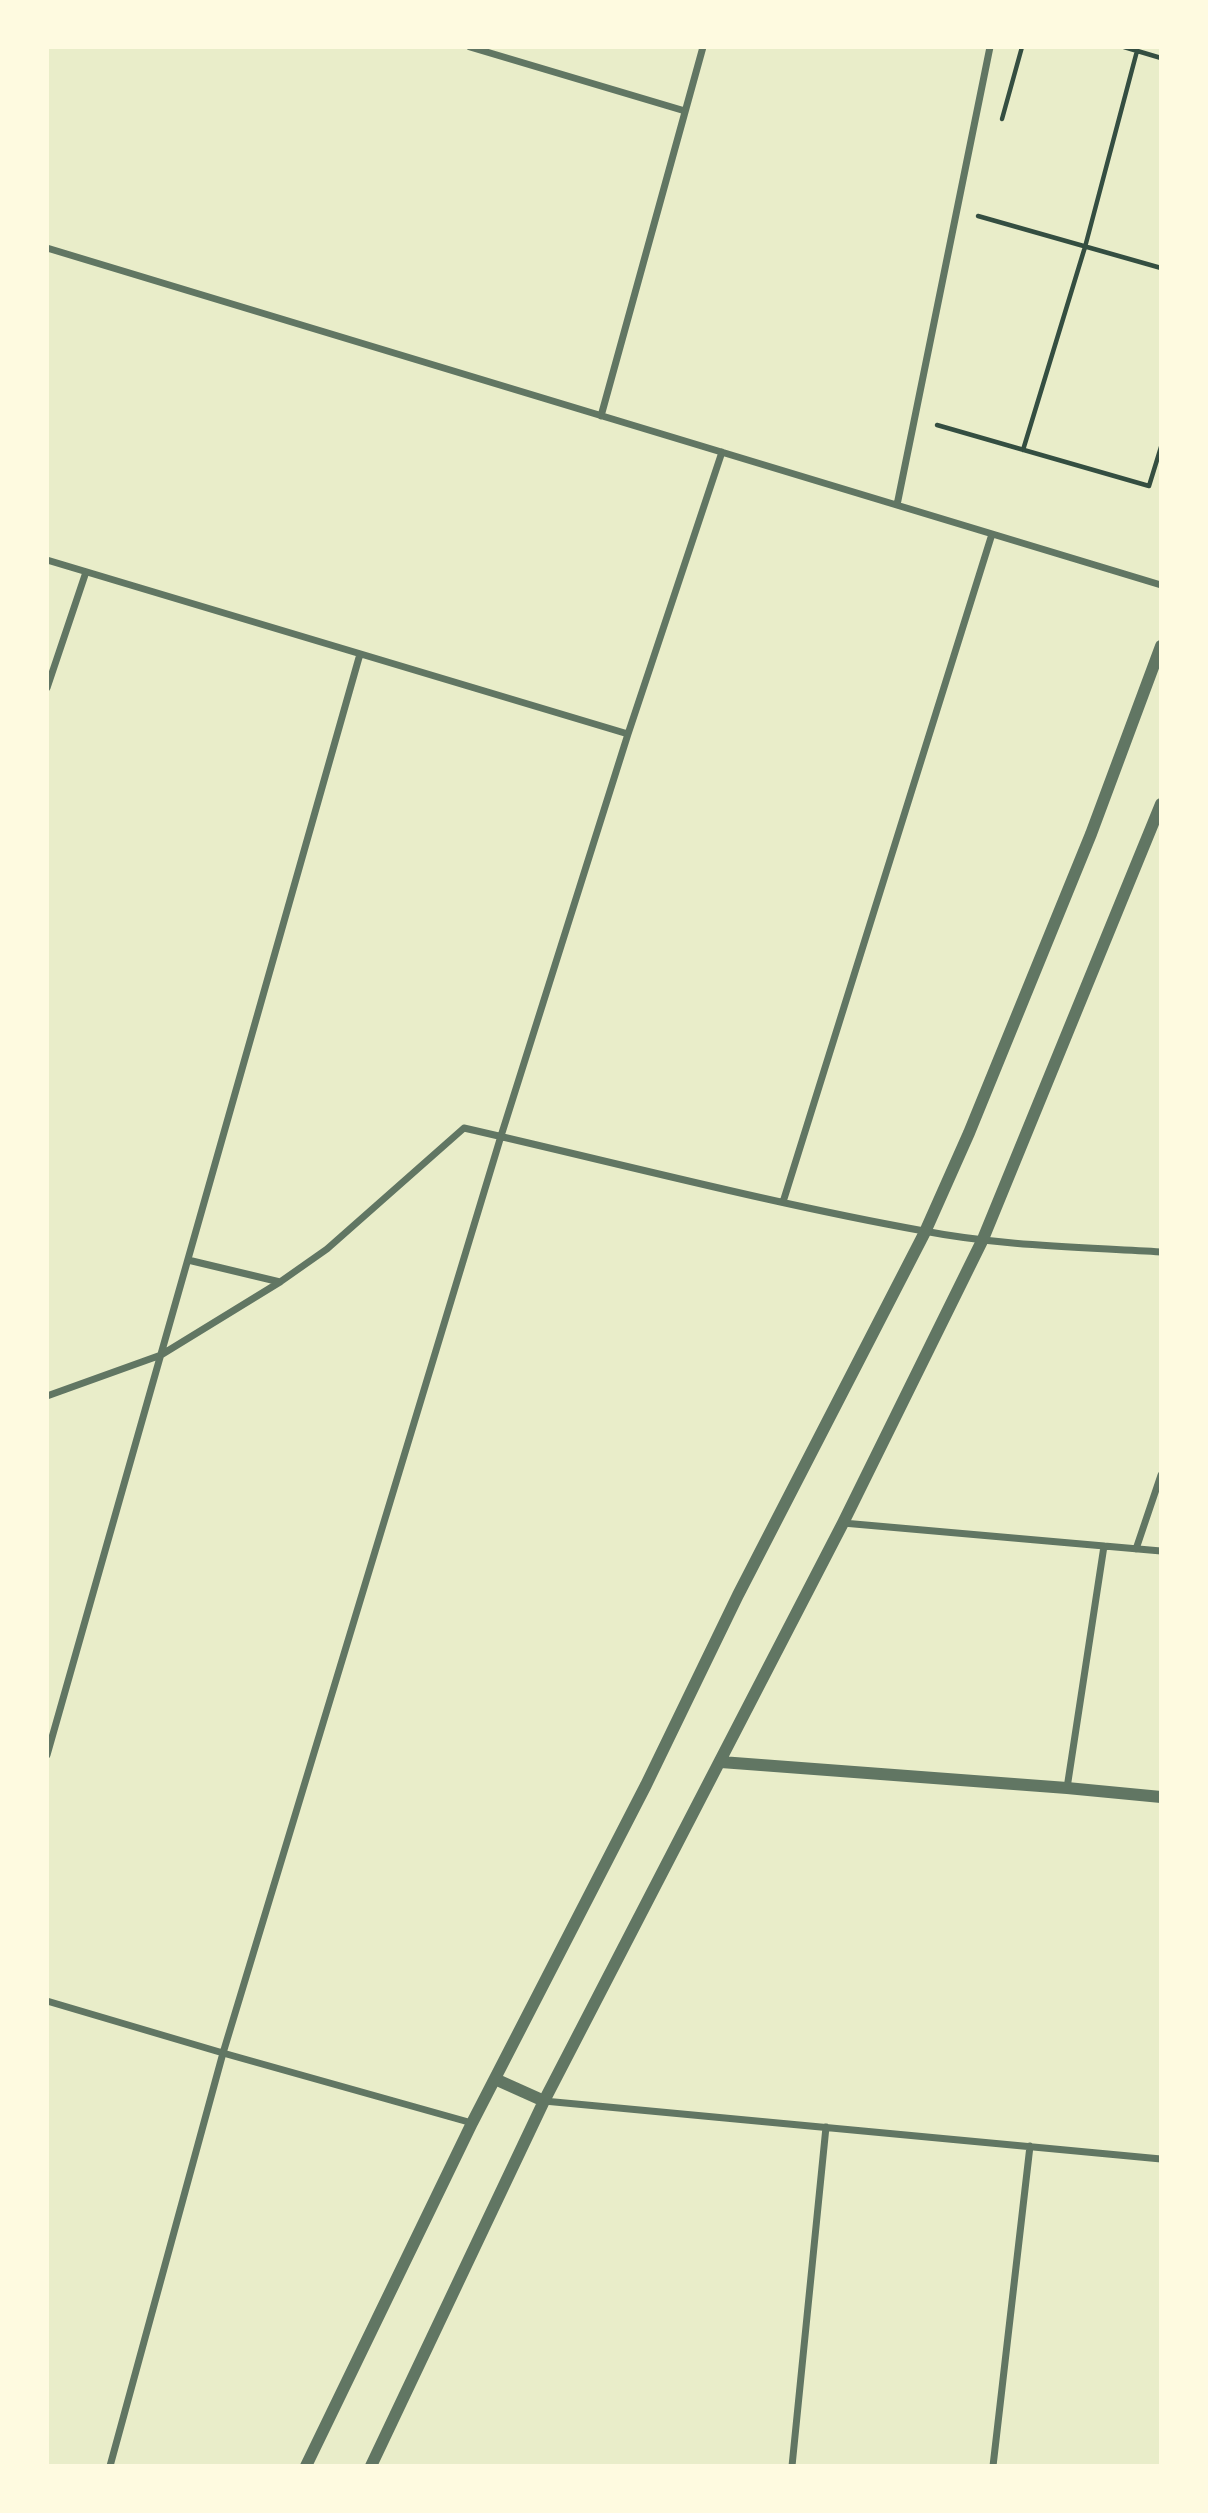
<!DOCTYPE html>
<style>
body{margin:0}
#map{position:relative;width:1208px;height:2513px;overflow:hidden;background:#e9edc9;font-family:Helvetica,sans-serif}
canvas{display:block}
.frame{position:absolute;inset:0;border:49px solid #fefae0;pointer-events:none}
</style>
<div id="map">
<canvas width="1208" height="2513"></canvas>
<div class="frame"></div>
</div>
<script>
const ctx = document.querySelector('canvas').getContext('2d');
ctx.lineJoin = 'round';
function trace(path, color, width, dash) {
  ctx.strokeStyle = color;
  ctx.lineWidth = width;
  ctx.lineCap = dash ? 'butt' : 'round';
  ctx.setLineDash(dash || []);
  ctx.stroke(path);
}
const path = new Path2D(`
 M 1124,47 L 1161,58
 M 1002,119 L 1022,47
 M 978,216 L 1161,268
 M 937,425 L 1149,486 L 1161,447
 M 1023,450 L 1085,247 L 1137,51`);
const minor = new Path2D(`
 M 470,47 L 685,111
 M 47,248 L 1161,585
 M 601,416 L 703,47
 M 897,505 L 990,47
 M 47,560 L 628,734
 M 47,688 L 86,572
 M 783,1202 L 992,534
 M 188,1260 L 280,1282
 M 47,1396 L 161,1355 L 280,1282 L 327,1249 L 464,1128 C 617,1163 769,1203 924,1231 C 1001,1246 1082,1247 1161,1252
 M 843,1523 L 1161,1551
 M 1136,1549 L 1161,1475
 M 47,1755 L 360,654
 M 1067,1788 L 1104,1546
 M 47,2001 L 223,2053 L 472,2123
 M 544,2101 L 1161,2159
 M 110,2466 L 223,2053 L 501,1136 L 628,734 L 722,452
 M 792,2466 L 826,2127
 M 993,2466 L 1030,2146`);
const tertiary = new Path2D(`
 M 721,1762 L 1067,1788 L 1161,1797
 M 495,2079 L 544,2101
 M 306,2466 L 472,2123 L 646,1785 L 738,1595 L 925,1232 L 969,1133 L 1091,834 L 1161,646
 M 371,2466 L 544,2101 L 843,1523 L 983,1239 L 1161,804`);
trace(path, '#344e41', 4.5);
trace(minor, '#617663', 7);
trace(tertiary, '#617663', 12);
</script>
